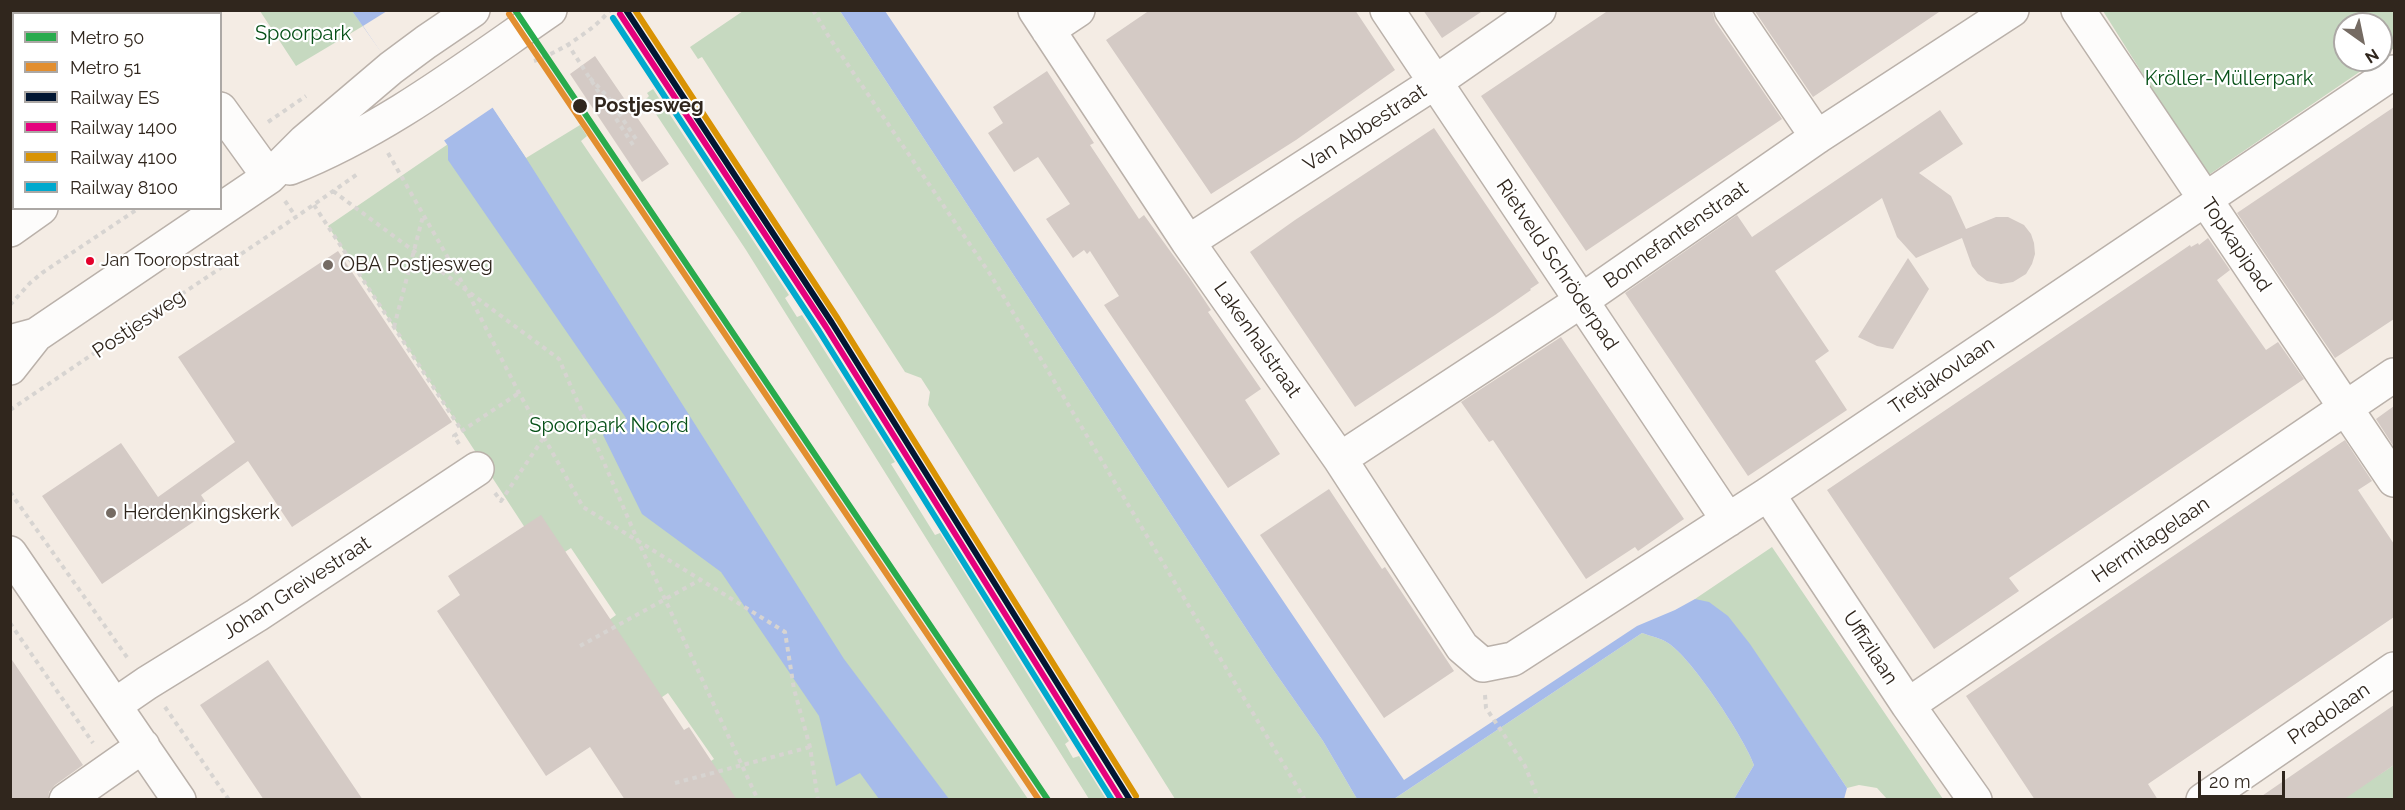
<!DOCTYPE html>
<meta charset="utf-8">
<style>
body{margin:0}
#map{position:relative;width:2405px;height:810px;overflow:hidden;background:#f4ece4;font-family:Raleway,sans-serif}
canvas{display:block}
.frame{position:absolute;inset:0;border:12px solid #30261d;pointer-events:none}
.legend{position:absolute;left:12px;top:12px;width:210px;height:198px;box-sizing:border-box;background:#fff;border:2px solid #aca8a5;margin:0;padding:8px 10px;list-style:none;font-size:18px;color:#30261d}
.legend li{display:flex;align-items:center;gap:12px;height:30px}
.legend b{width:30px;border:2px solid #aca8a5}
.north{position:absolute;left:2333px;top:12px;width:60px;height:60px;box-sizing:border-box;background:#fff;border:2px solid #aca8a5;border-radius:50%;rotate:147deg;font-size:16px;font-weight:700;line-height:24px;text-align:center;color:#30261d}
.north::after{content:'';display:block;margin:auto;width:21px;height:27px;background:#756b63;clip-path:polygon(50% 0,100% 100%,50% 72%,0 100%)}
.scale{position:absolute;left:2198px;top:771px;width:87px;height:27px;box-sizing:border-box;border:3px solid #30261d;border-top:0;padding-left:8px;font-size:18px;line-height:21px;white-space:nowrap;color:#30261d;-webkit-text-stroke:4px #fff;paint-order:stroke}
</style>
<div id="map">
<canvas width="2405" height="810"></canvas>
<div class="frame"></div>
<ul class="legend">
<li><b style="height:8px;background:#29ab4d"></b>Metro 50</li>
<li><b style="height:8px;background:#e28e2f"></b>Metro 51</li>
<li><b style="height:8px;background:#011633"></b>Railway ES</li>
<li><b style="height:8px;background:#e5007d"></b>Railway 1400</li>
<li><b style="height:8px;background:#d99304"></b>Railway 4100</li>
<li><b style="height:8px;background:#00a9ce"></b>Railway 8100</li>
</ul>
<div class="north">N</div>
<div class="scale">20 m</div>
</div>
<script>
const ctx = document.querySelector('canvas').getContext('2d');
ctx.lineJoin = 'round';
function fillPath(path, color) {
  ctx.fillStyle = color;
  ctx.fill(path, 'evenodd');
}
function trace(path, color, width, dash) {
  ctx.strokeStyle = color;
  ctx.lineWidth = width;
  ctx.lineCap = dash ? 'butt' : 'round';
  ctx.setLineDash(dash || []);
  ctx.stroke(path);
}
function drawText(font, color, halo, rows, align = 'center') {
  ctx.font = font + ' Raleway,sans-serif';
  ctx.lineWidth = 4.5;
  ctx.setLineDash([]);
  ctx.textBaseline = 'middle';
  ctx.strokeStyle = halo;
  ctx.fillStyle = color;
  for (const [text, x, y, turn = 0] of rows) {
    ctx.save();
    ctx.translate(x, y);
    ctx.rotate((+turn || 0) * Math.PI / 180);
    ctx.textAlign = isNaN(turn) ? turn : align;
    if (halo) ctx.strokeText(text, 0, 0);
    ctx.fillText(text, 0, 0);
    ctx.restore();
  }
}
const green = new Path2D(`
 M 260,11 L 352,11 L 363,26 L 296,66 Z
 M 743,11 L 840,11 L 1272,668 L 1323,741 L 1357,799 L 1175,799 L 928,405 L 930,392 L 921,378 L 905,372 L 702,57 L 698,59 L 690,47 Z
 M 2103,11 L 2394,11 L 2394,48 L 2381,58 L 2381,24 L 2345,24 L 2345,60 L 2377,60 L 2207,176 Z
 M 653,89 L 789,295 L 785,298 L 797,317 L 802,315 L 895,462 L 891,464 L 935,535 L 940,533 L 1069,741 L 1065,744 L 1073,758 L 1079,756 L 1106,799 L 1089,799 L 746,250 L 646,99 L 649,96 L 647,93 Z
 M 495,112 L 526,158 L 580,125 L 587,136 L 581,141 L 1028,799 L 708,799 L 691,774 L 714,759 L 668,693 L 646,708 L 594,631 L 616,615 L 571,548 L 548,563 L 328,226 Z
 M 1772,547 L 1943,799 L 1887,799 L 1877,788 L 1859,785 L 1847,788 L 1798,716 L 1695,599 Z
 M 1642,633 C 1650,636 1661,638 1668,643 C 1691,657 1745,739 1754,765 L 1734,799 L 1394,799 Z
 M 2394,765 L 2394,799 L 2342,799 Z`);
const water = new Path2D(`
 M 352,11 L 424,11 L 467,69 L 526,158 L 844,659 L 949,799 L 879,799 L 860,773 L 836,786 L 819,716 L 721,572 L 642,514 L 603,435 L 626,418 L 448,160 L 448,146 Z
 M 840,11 L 885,11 L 1404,780 L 1637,626 L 1675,610 L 1695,599 L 1709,602 L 1728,616 L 1750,644 L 1847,788 L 1844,799 L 1734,799 L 1754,765 C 1745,739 1691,657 1668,643 C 1661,638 1650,636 1642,633 L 1394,799 L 1357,799 L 1323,741 L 1272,668 Z`);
const pier = new Path2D(`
 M 428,10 L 495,106 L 442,142 L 363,26 L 387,11 Z`);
const building = new Path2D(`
 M 1150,10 L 1355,10 L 1395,70 L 1296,140 L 1211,194 L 1106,40 Z
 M 1423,10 L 1484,10 L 1442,38 Z
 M 1609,10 L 1712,10 L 1715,21 L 1782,119 L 1586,251 L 1481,96 Z
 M 1754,10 L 1942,10 L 1813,97 Z
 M 595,56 L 669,164 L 642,182 L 570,74 Z
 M 1047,71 L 1094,143 L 1090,145 L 1139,219 L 1144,215 L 1189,277 L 1211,310 L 1208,312 L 1261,389 L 1245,400 L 1280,454 L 1228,488 L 1104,305 L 1119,296 L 1090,251 L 1087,254 L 1084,250 L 1073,258 L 1046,219 L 1070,204 L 1038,157 L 1014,172 L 988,133 L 1003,123 L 993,107 Z
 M 2394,107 L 2394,319 L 2335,358 L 2237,213 Z
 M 1940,110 L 1963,144 L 1919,173 L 1951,196 L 1966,229 L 1996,217 L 2008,217 L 2024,225 L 2031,234 L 2034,243 L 2035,254 L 2032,264 L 2026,274 L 2013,282 L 2001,284 L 1987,281 L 1978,274 L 1972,266 L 1962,238 L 1916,258 L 1897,237 L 1882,198 L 1775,271 L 1829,351 L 1815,361 L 1847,410 L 1748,476 L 1625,293 L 1737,215 L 1752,237 Z
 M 1434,128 L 1539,283 L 1530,289 L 1531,290 L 1495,315 L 1355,407 L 1250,252 L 1295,220 Z
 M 2208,238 L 2230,270 L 2217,280 L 2266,350 L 2278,342 L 2304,379 L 2009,578 L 2019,591 L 1934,649 L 1827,490 L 2168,260 L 2190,245 L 2191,247 L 2198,243 L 2199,245 Z
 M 338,251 L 452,422 L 292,527 L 248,461 L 201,495 L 211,510 L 102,584 L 42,496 L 121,443 L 158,497 L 235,442 L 178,357 Z
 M 1908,258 L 1929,289 L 1893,349 L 1877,346 L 1858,337 Z
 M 1561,337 L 1684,519 L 1638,551 L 1635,547 L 1586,579 L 1493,440 L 1489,442 L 1461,402 Z
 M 2394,406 L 2394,447 L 2376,419 Z
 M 2345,440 L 2372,481 L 2358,490 L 2394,544 L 2394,617 L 2148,784 L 2158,800 L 2035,800 L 1966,696 Z
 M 1329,489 L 1382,569 L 1385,567 L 1454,671 L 1384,718 L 1260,535 Z
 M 541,515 L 684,730 L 689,727 L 737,800 L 625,800 L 590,747 L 546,776 L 437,611 L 460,595 L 448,576 Z
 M 10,657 L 83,765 L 55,785 L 49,792 L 48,800 L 10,800 Z
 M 268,660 L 363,800 L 264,800 L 200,705 Z
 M 2394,705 L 2394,765 L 2343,800 L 2256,800 Z`);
const path = new Path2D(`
 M 813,10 L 829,37 L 990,274 L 1305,800
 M 567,43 L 633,145
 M 534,61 C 556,54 596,29 610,10
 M 590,78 L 608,97 L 638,142
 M 268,122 L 306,96
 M 388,153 L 467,291 L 519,393 L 583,507 L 785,632 L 794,689 L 810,747 L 818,800
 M 333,191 L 559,359 L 638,541 L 758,800
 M 285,201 L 296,217
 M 314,205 L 462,431
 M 10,305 L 30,283 L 42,273 L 139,208
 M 394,327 L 423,216
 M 10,410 L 296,217 L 359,173
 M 459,444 L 454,436 L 519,393
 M 10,492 L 129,660
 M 495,493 L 501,501 L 544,437
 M 10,623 L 93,743
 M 580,646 L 700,580
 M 1485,695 L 1486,708 L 1525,766 L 1539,800
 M 165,707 L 229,800
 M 675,783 L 810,747`);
const minor = new Path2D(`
 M 1035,10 L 1188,242 L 1340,459 L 1462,647 L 1483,665 L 1513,659 L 1768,494 L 2394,72
 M 1387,10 L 1728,520
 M 1731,10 L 1817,137
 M 2078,10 L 2394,480
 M 1048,30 L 1078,10
 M 220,109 L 269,177
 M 290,168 C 384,131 467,67 550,10
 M 10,230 L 41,208
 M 1188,242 L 1434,83 L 1539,10
 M 10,342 L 36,335 L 269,177 L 305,141 L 391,68 L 426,42 L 473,10
 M 10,368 L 36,335
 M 1340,459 L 1581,301 L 1817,137 L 2012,10
 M 1768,494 L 1908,705 L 1975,800
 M 10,553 L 179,800
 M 115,705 L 147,683 L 257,615 L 477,469
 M 1908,705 L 2394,375
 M 66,800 L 143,746
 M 2203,800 L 2394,669`);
const rail1 = new Path2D(`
 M 626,10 L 832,323 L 1130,800`);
const rail2 = new Path2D(`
 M 620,14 L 826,327 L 1121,800`);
const rail3 = new Path2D(`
 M 635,10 L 838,319 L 1136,796`);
const rail4 = new Path2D(`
 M 613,18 L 819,331 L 1112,800`);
const metro1 = new Path2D(`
 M 515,10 L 1048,800`);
const metro2 = new Path2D(`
 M 509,14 L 1039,800`);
const markers = [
 [580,106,8,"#30261d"],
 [90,261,5,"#e4002b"],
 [328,265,6,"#756b63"],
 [111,513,6,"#756b63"]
];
const busNames = [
 ["Jan Tooropstraat",101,261]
];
const parkNames = [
 ["Spoorpark",303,34],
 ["Kröller-Müllerpark",2229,79],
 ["Spoorpark Noord",609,426]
];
const stopNames = [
 ["Postjesweg",594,106]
];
const streetNames = [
 ["Van Abbestraat",1365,128,-33],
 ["Bonnefantenstraat",1676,235,-35],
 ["Topkapipad",2236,245,56],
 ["Rietveld Schröderpad",1557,265,56],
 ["Postjesweg",139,324,-34],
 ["Lakenhalstraat",1257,340,55],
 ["Tretjakovlaan",1942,376,-34],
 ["Hermitagelaan",2151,540,-34],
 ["Johan Greivestraat",297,588,-33],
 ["Uffizilaan",1870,648,57],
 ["Pradolaan",2329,714,-34]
];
const poiNames = [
 ["OBA Postjesweg",340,265],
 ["Herdenkingskerk",123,513]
];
fillPath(green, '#c6d9c0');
fillPath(water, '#a6bbea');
fillPath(pier, '#f4ece4');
fillPath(building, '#d4cac5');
trace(minor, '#bab1aa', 36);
trace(path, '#d7d4d1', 4, [4.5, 4.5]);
trace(minor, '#fdfcfb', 33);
trace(rail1, '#011633', 6);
trace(rail2, '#e5007d', 6);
trace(rail3, '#d99304', 6);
trace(rail4, '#00a9ce', 6);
trace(metro1, '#29ab4d', 6);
trace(metro2, '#e28e2f', 6);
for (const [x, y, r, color] of markers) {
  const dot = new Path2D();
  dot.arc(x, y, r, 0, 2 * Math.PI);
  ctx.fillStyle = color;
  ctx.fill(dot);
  trace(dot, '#fff', 2);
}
drawText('18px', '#30261d', '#fff', busNames, 'left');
drawText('20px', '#075118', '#fff', parkNames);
drawText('bold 20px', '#30261d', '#fff', stopNames, 'left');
drawText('20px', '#30261d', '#fff', streetNames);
drawText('20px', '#30261d', '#fff', poiNames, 'left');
</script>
